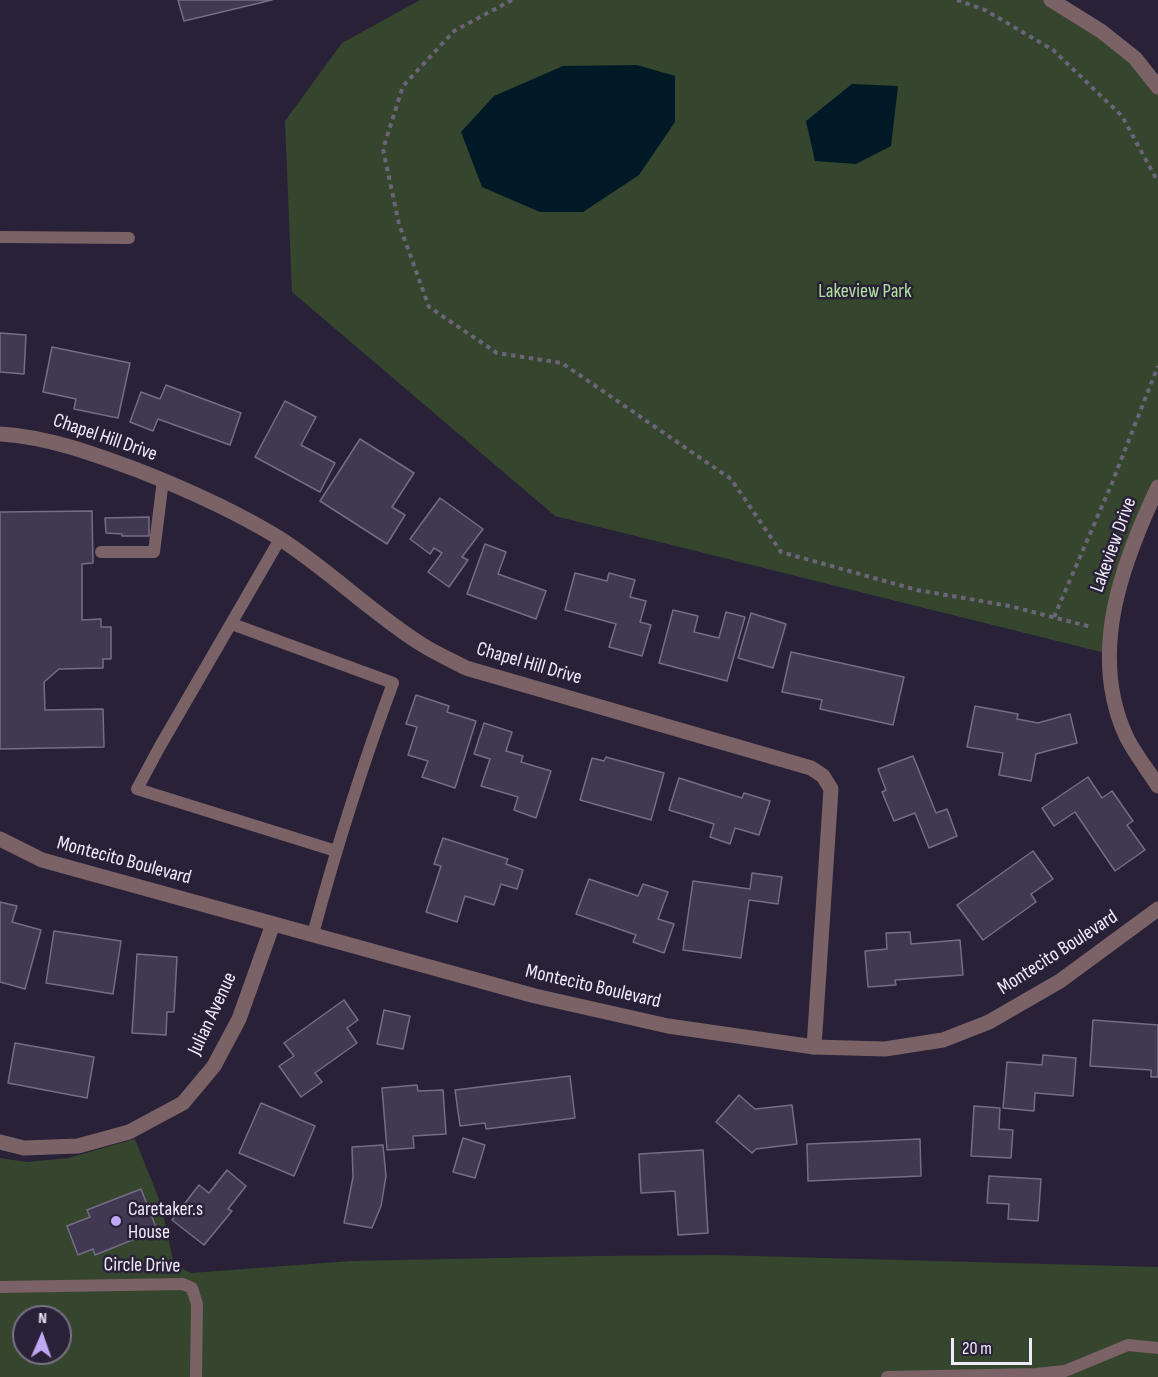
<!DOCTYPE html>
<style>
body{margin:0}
#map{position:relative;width:1158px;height:1377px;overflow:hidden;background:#292137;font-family:"Sofia Sans Condensed",sans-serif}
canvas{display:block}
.north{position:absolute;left:12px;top:1305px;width:60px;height:60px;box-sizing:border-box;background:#292137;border:2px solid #797285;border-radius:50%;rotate:2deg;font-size:16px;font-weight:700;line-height:24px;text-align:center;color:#f0ebfa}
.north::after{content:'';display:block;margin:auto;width:21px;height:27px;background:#c0a8f4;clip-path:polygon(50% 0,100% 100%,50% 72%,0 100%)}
.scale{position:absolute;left:951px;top:1338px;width:81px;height:27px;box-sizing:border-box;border:3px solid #f0ebfa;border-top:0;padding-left:8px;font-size:18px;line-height:21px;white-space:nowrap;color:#f0ebfa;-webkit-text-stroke:4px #292137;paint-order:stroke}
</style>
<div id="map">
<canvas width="1158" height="1377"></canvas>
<div class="north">N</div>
<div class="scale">20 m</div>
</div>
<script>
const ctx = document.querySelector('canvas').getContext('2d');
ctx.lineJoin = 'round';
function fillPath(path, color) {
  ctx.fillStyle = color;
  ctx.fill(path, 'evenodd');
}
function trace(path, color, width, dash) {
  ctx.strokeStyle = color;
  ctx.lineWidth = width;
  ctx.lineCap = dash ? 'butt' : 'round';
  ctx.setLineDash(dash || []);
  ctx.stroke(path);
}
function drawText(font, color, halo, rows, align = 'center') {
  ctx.font = font + ' "Sofia Sans Condensed",sans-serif';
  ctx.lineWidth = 5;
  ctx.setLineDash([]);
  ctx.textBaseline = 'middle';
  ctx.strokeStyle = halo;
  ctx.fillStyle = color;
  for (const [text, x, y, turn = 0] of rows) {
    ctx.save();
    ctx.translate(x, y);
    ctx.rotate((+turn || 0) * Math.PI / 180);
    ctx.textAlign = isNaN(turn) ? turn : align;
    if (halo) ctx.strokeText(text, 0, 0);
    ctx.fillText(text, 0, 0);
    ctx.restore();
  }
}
const green = new Path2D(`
 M 420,0 L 1051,0 L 1101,31 L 1158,87 L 1158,487 L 1141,522 L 1109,654 L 555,516 L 292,292 L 285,121 L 342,43 Z
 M 135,1139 L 161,1204 L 174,1264 L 191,1273 L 351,1261 L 596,1256 L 716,1255 L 1158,1267 L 1158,1377 L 0,1377 L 0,1158 L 27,1162 L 68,1158 ZM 24,1317 L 60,1317 L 60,1353 L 24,1353 Z`);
const water = new Path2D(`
 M 637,65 L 675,76 L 675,122 L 639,175 L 583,212 L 540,212 L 482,187 L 461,132 L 494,96 L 563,66 Z
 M 852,84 L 898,86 L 891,146 L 856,164 L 815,161 L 806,121 Z`);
const building = new Path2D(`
 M 178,0 L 272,0 L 184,21 Z
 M 0,333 L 26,335 L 24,374 L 0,372 Z
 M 52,347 L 130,363 L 118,418 L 74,409 L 76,399 L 43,392 Z
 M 166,385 L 241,413 L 230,445 L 158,419 L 153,431 L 130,422 L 141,392 L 160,399 Z
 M 285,401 L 316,417 L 301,445 L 335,463 L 320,492 L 255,457 Z
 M 360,439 L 414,473 L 392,507 L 405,515 L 387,544 L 320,501 Z
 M 440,498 L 483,529 L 462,557 L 468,560 L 449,587 L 428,572 L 442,553 L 434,548 L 430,554 L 410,539 Z
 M 92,511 L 93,563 L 82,564 L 82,620 L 101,619 L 101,627 L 111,627 L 111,659 L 103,659 L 103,668 L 59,669 L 44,682 L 45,710 L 103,709 L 104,747 L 0,749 L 0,512 Z
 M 149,517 L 149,536 L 122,536 L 122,534 L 106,533 L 105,518 Z
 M 485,544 L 506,552 L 498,574 L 546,591 L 536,619 L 467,594 Z
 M 575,573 L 607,581 L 609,573 L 635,580 L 630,597 L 646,601 L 640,622 L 651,625 L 642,656 L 609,647 L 616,624 L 565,610 Z
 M 673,610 L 698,616 L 694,632 L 719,638 L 726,612 L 745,617 L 727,681 L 659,663 Z
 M 751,613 L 786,624 L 773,668 L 738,658 Z
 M 791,652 L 904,677 L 893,725 L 820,709 L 822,700 L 782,692 Z
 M 416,695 L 449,706 L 447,712 L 476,721 L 455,788 L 422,777 L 428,761 L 408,755 L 417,727 L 406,724 Z
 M 975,706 L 1018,714 L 1017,719 L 1038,723 L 1070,714 L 1077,743 L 1036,754 L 1031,781 L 999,775 L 1003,753 L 967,747 Z
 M 484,723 L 512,732 L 506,751 L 523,756 L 521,762 L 551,771 L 536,818 L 514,810 L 518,797 L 481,786 L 490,759 L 474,754 Z
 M 913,756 L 936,813 L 947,809 L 957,836 L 929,848 L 915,813 L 894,821 L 882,792 L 886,790 L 878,769 Z
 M 606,757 L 664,773 L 651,820 L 580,800 L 592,758 L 604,761 Z
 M 1088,777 L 1102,798 L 1112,791 L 1133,821 L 1127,825 L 1145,850 L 1115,871 L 1075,812 L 1054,826 L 1042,808 Z
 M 679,778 L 742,798 L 744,793 L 770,801 L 759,835 L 735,828 L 730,844 L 710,837 L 714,824 L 669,810 Z
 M 443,838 L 508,859 L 506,864 L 523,870 L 517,889 L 501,884 L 494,905 L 465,896 L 457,922 L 426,912 L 441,866 L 434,864 Z
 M 1033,851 L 1053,879 L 1031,894 L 1036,902 L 983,940 L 957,905 Z
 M 752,873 L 782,877 L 778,904 L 749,900 L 741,958 L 683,950 L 693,881 L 750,889 Z
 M 589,879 L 638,896 L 643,884 L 668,892 L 658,919 L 674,924 L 664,953 L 633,942 L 636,935 L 576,914 Z
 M 0,902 L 17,906 L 12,922 L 41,930 L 25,989 L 0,982 Z
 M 54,931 L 121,941 L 113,994 L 46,983 Z
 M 910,932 L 911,944 L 960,940 L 963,975 L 895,980 L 896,985 L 868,987 L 865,951 L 887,949 L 886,933 Z
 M 137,954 L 177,957 L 174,1012 L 167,1012 L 166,1035 L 132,1033 Z
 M 344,1000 L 358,1020 L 347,1028 L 357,1043 L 315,1073 L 322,1082 L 301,1097 L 279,1066 L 294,1056 L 284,1043 Z
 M 384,1010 L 410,1016 L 403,1049 L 377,1044 Z
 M 1093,1020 L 1158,1025 L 1158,1077 L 1151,1077 L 1151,1070 L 1090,1066 Z
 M 15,1043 L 94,1057 L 87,1098 L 8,1083 Z
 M 1043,1055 L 1076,1058 L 1073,1096 L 1035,1093 L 1034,1111 L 1003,1108 L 1007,1062 L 1042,1065 Z
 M 570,1076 L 575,1118 L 486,1129 L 485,1123 L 460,1126 L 455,1090 Z
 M 417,1085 L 418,1091 L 443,1090 L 446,1134 L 413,1136 L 414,1148 L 387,1150 L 382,1088 Z
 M 739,1095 L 755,1109 L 792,1105 L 797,1144 L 756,1149 L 752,1153 L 716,1122 Z
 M 261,1103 L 315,1126 L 294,1176 L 239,1153 Z
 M 974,1106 L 1000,1108 L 999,1129 L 1013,1130 L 1011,1158 L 971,1156 Z
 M 463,1138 L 485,1145 L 475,1178 L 453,1172 Z
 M 920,1139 L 921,1176 L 808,1181 L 807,1144 Z
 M 383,1145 L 386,1176 L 381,1206 L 372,1228 L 344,1223 L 353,1177 L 352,1147 Z
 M 703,1150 L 708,1233 L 678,1235 L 675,1191 L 641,1193 L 639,1154 Z
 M 227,1170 L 246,1186 L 228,1209 L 232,1211 L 204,1245 L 172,1220 L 199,1185 L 209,1193 Z
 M 989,1176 L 1041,1179 L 1038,1221 L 1008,1219 L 1009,1204 L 987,1203 Z
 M 141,1189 L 157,1230 L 95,1255 L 93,1249 L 78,1255 L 67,1226 L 90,1217 L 87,1210 Z`);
const path = new Path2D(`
 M 512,0 L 454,31 L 403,86 L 383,149 L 399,224 L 429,307 L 497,353 L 562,363 L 731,479 L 781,552 L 917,590 L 1010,606 L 1091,627
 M 957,0 L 985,10 L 1053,50 L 1122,116 L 1158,182
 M 1054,617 L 1112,483 L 1158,366`);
const service = new Path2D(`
 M 0,237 L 129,238
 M 280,539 L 159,748 L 137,789 L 336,851
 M 101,552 L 154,552 L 163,480
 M 232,624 L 393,683 C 362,766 336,849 313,934
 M 0,1287 L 183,1284 L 192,1288 L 197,1304 L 196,1377
 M 887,1377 L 1036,1374 L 1065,1371 L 1128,1345 L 1158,1348`);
const minor = new Path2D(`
 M 0,434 C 49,437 94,454 140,471 C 188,490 235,511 279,538 C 329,570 372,613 421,644 C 435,653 451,660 466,668 L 811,768 L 823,776 L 831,789 L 814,1047
 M 0,1142 L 24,1148 L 78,1146 L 129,1132 L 183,1103 L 214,1066 L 239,1019 L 273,924`);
const tertiary = new Path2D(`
 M 1051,0 L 1101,31 L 1135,58 L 1158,87
 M 1158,487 C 1122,563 1088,653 1126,736 C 1134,753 1148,770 1158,786
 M 0,839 L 42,860 L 535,996 L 668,1026 L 814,1047 L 885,1049 L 943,1040 L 989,1022 L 1060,981 L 1158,909`);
const markers = [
 [116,1221,6,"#c0a8f4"]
];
const parkNames = [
 ["Lakeview Park",865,292]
];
const streetNames = [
 ["Chapel Hill Drive",105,438,19],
 ["Lakeview Drive",1114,545,-70],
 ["Chapel Hill Drive",529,664,16],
 ["Montecito Boulevard",124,861,15],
 ["Montecito Boulevard",1058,953,-33],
 ["Montecito Boulevard",593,987,13],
 ["Julian Avenue",213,1014,-65],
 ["Circle Drive",142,1266,1]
];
const poiNames = [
 ["Caretaker.s",128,1210],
 ["House",128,1233]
];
fillPath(green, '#35452e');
fillPath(water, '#001926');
fillPath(building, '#413951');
trace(building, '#756d87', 1.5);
trace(path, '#6b6478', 4, [4.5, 4.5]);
trace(service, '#7a6266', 12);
trace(minor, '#7a6266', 15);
trace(tertiary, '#7a6266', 15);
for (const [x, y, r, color] of markers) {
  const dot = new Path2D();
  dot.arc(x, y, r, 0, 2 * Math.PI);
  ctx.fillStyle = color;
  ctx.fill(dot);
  trace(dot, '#292137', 2);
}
drawText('20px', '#b2e09e', '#292137', parkNames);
drawText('20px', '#f0ebfa', '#292137', streetNames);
drawText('20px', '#f0ebfa', '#292137', poiNames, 'left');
</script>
